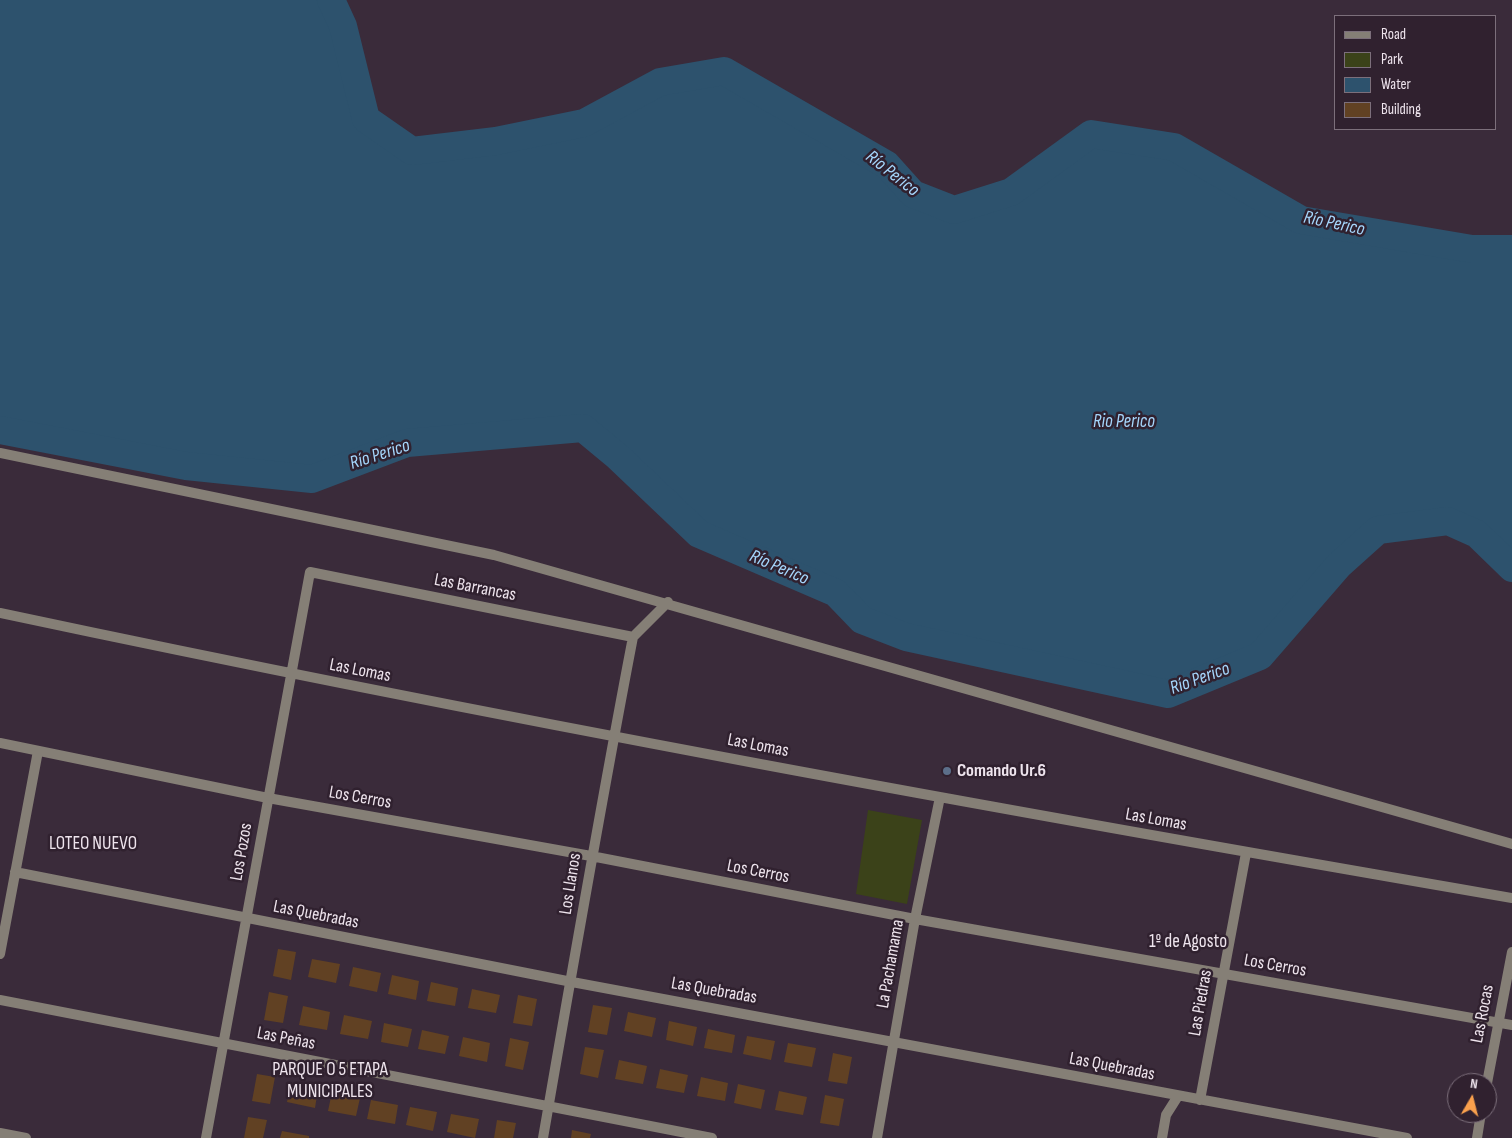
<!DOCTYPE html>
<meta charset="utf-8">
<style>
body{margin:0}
#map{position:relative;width:1512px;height:1138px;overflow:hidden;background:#3a2b3a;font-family:"Sofia Sans Condensed",sans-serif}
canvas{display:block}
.legend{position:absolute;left:1334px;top:15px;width:162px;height:115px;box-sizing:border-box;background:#30212f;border:1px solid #7c6f7b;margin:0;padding:6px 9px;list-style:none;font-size:15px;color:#eee4ed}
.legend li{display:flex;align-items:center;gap:10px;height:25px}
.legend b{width:25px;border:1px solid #7c6f7b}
.north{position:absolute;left:1447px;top:1073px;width:50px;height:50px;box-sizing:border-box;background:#30212f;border:1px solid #7c6f7b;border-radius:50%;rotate:8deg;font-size:14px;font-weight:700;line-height:20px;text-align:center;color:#eee4ed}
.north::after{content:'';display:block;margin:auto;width:18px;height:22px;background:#f9a04d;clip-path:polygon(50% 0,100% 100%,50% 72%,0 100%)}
</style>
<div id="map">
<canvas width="1512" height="1138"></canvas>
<ul class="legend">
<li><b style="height:6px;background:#857f76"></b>Road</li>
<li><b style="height:14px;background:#3b4219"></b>Park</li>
<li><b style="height:14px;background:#2d526d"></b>Water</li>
<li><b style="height:14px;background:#614123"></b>Building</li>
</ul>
<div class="north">N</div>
</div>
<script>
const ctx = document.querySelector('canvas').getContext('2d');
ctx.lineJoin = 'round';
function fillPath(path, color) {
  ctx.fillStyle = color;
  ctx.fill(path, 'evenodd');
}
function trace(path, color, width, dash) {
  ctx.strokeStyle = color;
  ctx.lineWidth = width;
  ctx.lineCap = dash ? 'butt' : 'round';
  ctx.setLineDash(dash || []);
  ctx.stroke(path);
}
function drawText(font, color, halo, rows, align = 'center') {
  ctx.font = font + ' "Sofia Sans Condensed",sans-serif';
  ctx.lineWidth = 5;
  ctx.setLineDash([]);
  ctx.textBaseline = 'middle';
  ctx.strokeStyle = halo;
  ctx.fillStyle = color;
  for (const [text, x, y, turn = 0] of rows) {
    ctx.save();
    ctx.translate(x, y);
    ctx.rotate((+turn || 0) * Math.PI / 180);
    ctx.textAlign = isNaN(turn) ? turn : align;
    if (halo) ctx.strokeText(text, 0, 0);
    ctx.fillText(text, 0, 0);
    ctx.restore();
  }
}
const green = new Path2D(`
 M 868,810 L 922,820 L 907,904 L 856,894 Z`);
const water = new Path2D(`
 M 0,0 L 331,0 L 343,26 L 366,119 L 412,151 L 496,141 L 584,123 L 660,82 L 724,71 L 887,165 L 913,194 L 954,210 L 1011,192 L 1091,134 L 1174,147 L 1301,220 L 1472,249 L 1512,249 L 1512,568 L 1477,534 L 1448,521 L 1378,530 L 1339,565 L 1260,656 L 1168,694 L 906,637 L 862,620 L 836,593 L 699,534 L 618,457 L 583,428 L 407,443 L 312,479 L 186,466 L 0,430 Z`);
const river = new Path2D(`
 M 331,0 L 343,26 L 366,119 L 412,151 L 496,141 L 584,123 L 660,82 L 724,71 L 887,165 L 913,194 L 954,210 L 1011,192 L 1091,134 L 1174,147 L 1301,220 L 1472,249 L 1512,249
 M 0,430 L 186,466 L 312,479 L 407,443 L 583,428 L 618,457 L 699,534 L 836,593 L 862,620 L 906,637 L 1168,694 L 1260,656 L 1339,565 L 1378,530 L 1448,521 L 1477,534 L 1512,568`);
const building = new Path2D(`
 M 278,949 L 296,952 L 291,980 L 273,976 Z
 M 312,959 L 340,964 L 336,983 L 308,977 Z
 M 353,967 L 381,973 L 377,992 L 349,986 Z
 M 392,975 L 419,981 L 416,1000 L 388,994 Z
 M 431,982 L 458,988 L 455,1006 L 427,1001 Z
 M 472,989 L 500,995 L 496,1013 L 468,1008 Z
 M 269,992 L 288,996 L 283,1023 L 264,1020 Z
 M 518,995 L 537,999 L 532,1026 L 513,1023 Z
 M 593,1005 L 612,1008 L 607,1035 L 588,1032 Z
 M 303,1006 L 330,1012 L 327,1030 L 299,1025 Z
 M 628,1012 L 656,1018 L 652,1037 L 624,1031 Z
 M 344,1015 L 372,1021 L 368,1039 L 340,1034 Z
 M 669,1021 L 697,1027 L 693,1046 L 666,1040 Z
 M 384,1023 L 412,1029 L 408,1047 L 381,1042 Z
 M 708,1029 L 735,1035 L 732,1053 L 704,1048 Z
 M 422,1030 L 449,1036 L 445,1054 L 418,1049 Z
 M 747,1036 L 775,1041 L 771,1060 L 743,1054 Z
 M 463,1037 L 490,1043 L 487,1062 L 459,1056 Z
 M 510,1038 L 529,1042 L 523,1070 L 505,1066 Z
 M 788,1043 L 816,1048 L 812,1067 L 784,1062 Z
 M 585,1047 L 604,1050 L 598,1078 L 580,1074 Z
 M 833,1053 L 852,1057 L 847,1084 L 828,1081 Z
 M 619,1060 L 647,1066 L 643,1084 L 615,1079 Z
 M 660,1069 L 688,1075 L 684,1093 L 656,1088 Z
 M 257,1074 L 275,1077 L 270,1104 L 252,1101 Z
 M 701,1077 L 728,1083 L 725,1101 L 697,1096 Z
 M 291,1083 L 318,1089 L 315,1108 L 287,1102 Z
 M 738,1084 L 765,1090 L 761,1109 L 734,1103 Z
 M 779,1091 L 807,1097 L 803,1115 L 775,1110 Z
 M 332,1092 L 360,1098 L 356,1116 L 328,1111 Z
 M 825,1095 L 844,1099 L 839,1126 L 820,1123 Z
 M 371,1100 L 398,1105 L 395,1124 L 367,1119 Z
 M 410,1107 L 437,1112 L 433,1131 L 406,1125 Z
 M 451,1114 L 479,1119 L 475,1138 L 447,1132 Z
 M 248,1117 L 267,1120 L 263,1138 L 244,1138 Z
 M 497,1120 L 516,1123 L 513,1138 L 494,1138 Z
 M 572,1130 L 591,1134 L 590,1138 L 571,1138 Z
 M 282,1131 L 309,1136 L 309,1138 L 280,1138 Z`);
const street = new Path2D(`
 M 0,453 L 494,555 L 1512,844
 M 0,613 C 502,720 1007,811 1512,898
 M 633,637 L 668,602
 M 0,743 L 268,798 L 591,856 L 915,919 L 1512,1025
 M 15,872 L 572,982 L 1407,1138
 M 0,954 L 38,751
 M 0,1000 L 712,1138
 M 1487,1083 L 1512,952
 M 1200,1100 L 1246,853
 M 0,1133 L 26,1138
 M 206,1138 L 310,572 L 633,637
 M 543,1138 C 572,971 601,803 633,637
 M 877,1138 L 915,919 L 940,797
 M 1162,1138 L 1166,1115 L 1178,1096
 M 1477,1138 L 1481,1113`);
const markers = [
 [947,771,5,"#5c6f8a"]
];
const streetNames = [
 ["Las Barrancas",475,588,11],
 ["Las Lomas",360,671,11],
 ["Las Lomas",758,746,11],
 ["Los Cerros",360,798,10],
 ["Las Lomas",1156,820,10],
 ["Los Pozos",242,852,-80],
 ["Los Cerros",758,872,11],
 ["Los Llanos",571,884,-81],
 ["Las Quebradas",316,915,11],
 ["La Pachamama",891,964,-80],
 ["Los Cerros",1275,966,10],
 ["Las Quebradas",714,991,10],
 ["Las Piedras",1201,1003,-80],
 ["Las Rocas",1483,1014,-79],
 ["Las Peñas",286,1039,11],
 ["Las Quebradas",1112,1067,11]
];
const poiNames = [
 ["Comando Ur.6",957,771]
];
const waterNames = [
 ["Río Perico",892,174,38],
 ["Río Perico",1334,224,12],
 ["Rio Perico",1124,422],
 ["Río Perico",380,455,-18],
 ["Río Perico",779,568,23],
 ["Río Perico",1200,679,-20]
];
const neighbourhoodNames = [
 ["LOTEO NUEVO",93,844],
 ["1º de Agosto",1188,942],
 ["PARQUE O 5 ETAPA",330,1070],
 ["MUNICIPALES",330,1092]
];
fillPath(green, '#3b4219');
fillPath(water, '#2d526d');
trace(river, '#2d526d', 28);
fillPath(building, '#614123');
trace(street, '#857f76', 10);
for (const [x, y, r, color] of markers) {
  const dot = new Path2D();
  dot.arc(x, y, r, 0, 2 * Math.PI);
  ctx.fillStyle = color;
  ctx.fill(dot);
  trace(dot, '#30212f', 2);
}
drawText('18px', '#eee4ed', '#30212f', streetNames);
drawText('bold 18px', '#eee4ed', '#30212f', poiNames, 'left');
drawText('italic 19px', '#a5d6fc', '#30212f', waterNames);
drawText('19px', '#eee4ed', '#30212f', neighbourhoodNames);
</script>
